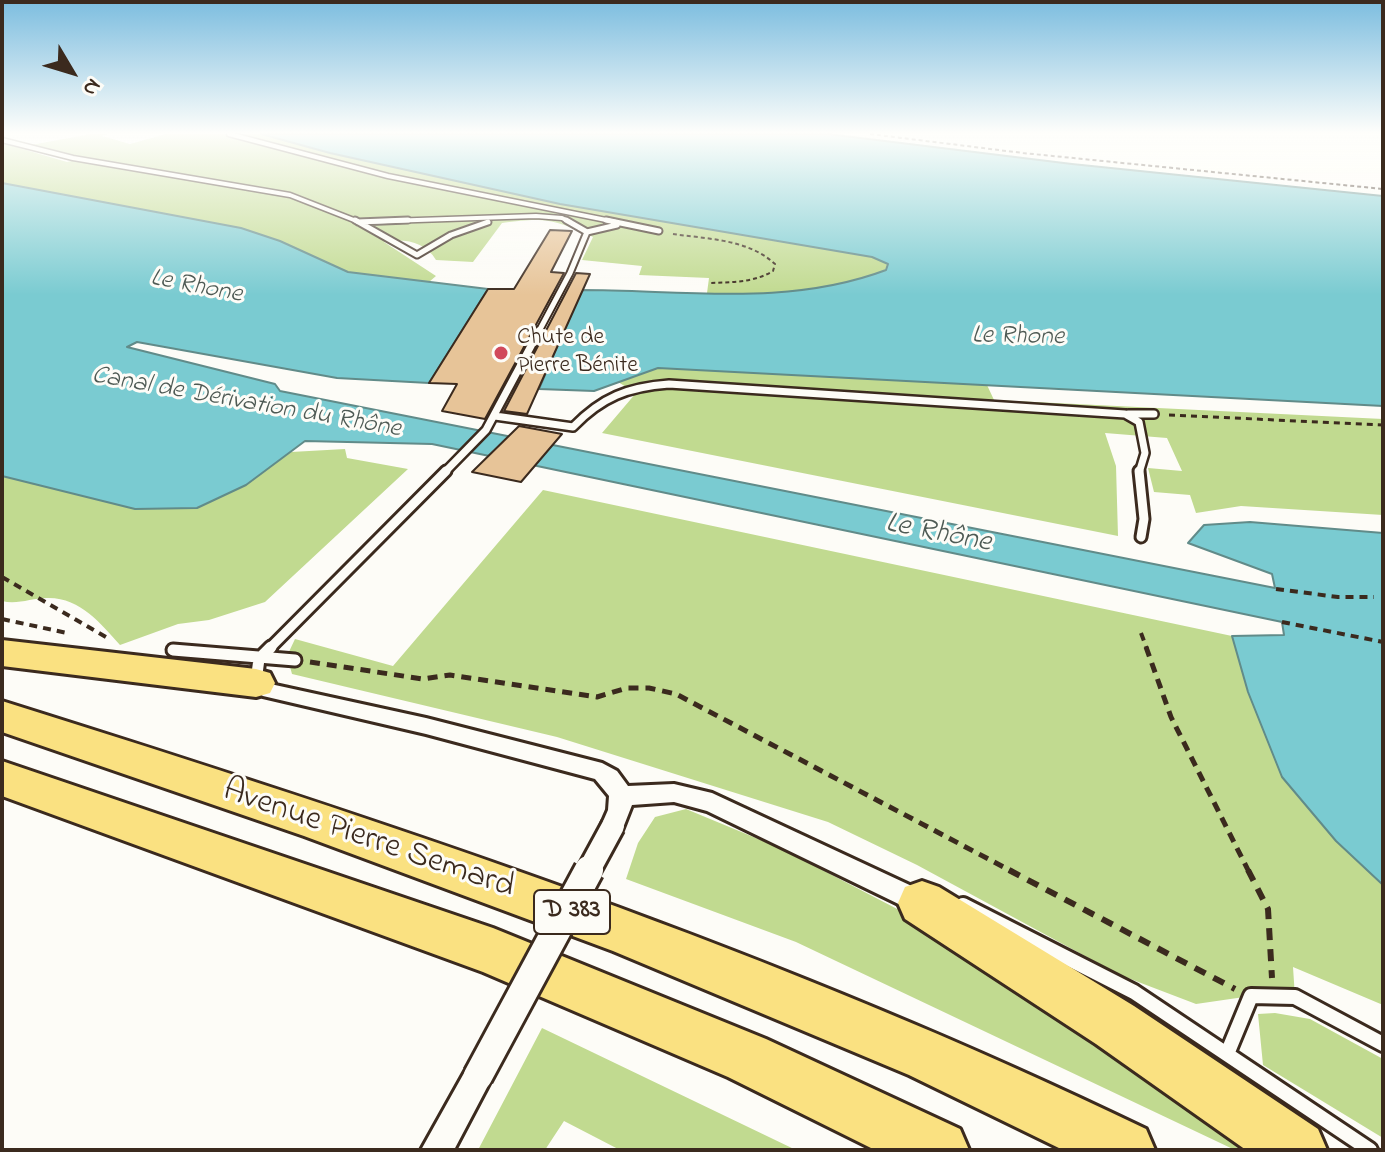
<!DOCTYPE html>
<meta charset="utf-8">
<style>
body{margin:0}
#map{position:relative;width:1385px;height:1152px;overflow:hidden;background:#fdfcf7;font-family:"Indie Flower",sans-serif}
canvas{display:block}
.frame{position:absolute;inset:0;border:4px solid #3b2a1e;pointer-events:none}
.north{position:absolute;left:32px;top:32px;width:80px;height:80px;-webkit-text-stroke:6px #fdfcf7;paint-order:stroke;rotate:128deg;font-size:22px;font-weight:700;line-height:32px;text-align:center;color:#3b2a1e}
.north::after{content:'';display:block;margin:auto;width:28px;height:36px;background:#3b2a1e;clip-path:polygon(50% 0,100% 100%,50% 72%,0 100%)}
</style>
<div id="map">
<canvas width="1385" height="1152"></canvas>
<div class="frame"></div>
<div class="north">N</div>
</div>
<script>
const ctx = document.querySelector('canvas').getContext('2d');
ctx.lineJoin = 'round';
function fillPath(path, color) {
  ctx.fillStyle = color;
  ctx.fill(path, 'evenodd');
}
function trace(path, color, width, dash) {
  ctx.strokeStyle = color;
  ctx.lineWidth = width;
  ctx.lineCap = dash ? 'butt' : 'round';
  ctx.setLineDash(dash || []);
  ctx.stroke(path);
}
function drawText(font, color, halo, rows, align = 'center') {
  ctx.font = font + ' "Indie Flower",sans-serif';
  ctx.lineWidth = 6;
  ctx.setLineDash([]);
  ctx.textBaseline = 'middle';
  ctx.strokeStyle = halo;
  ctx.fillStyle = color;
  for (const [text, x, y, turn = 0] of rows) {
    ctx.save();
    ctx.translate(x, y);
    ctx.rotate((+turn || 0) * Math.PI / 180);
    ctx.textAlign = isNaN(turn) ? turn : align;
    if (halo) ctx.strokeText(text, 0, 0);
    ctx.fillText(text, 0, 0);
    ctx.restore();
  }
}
const green = new Path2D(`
 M 91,134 L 107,134 L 102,136 L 130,144 L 166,134 L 263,134 L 330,153 L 560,204 L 878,258 L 885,261 L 889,267 C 844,297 760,295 707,293 L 709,278 L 639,275 L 642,266 L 582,260 L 593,237 C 553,219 546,217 502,223 L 473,262 L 436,260 C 425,241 403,238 384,242 L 436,276 L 429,282 L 348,272 L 280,241 L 2,183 L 2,143 L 67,162 L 80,159 L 31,145 Z
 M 658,368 L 987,385 L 994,400 L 1383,419 L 1383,515 L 1241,506 L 1196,513 L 1190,495 L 1154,492 L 1148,468 L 1182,471 L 1167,438 L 1105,433 L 1116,466 L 1118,536 L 602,433 L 636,393 L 618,382 Z
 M 345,449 L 347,458 L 408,469 L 265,602 L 209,620 L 178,624 L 120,645 C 101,624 80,597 47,598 C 32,598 17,605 2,601 L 2,476 L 135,509 L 197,508 L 246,485 L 291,452 Z
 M 543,490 L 1232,636 L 1248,692 L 1336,841 L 1383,885 L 1383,1005 L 1293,967 L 1295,997 L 1251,996 L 1196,1004 L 1120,975 L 917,865 L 828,822 L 557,737 L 292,674 L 287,656 L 295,639 L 393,666 Z
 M 686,809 L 780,848 L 976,950 L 1263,1150 L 1235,1150 L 796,942 L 626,879 L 638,843 L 655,817 Z
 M 1275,1013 L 1310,1019 L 1383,1059 L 1383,1138 L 1263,1065 L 1258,1014 Z
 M 542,1028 L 796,1150 L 620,1150 L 564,1121 L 545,1150 L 478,1150 Z`);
const water = new Path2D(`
 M 261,134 L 828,134 L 1072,164 L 1383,196 L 1383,406 L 658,368 L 594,391 L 539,389 L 581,290 C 684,290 788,307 886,270 L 888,264 L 872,257 L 560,204 L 330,153 Z
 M 2,183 L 241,228 L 280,241 L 348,272 L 488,289 L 429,383 L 337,378 L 137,342 L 127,347 L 275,384 L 280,391 L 1275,588 L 1272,574 L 1188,543 L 1204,525 L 1250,522 L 1383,533 L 1383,885 L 1336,841 L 1282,777 L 1248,692 L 1232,636 L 1284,635 L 1282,622 L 432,444 L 305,441 L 246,485 L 197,508 L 135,509 L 2,476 Z`);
const building = new Path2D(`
 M 550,230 L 572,231 L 551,272 L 564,273 L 485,419 L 442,411 L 457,384 L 429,383 L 488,289 L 514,289 Z
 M 576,273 L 590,274 L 527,414 L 504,411 Z
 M 519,426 L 562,434 L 521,482 L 472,472 Z`);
const pathFar4 = new Path2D(`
 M 870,134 L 1023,153 L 1383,189
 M 673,234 C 707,239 748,239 775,264 L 773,271 C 753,283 731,282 709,283`);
const pathFar3 = new Path2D(`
 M 1169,415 L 1383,425`);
const pathFar2 = new Path2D(`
 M 2,577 L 111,640
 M 1276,589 L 1338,597 L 1374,597
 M 2,619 L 67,633
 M 1282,622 L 1383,642
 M 1141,633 L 1147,649`);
const pathFar1 = new Path2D(`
 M 1146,647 L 1171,717 L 1249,872
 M 310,662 L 423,679 L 450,675 L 597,697 L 627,688 L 649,688 L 676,694 L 1013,872`);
const path = new Path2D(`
 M 1009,870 L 1235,989
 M 1248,870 L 1268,909 L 1272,978`);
const laneFar5 = new Path2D(`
 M 229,134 L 388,176 L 616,222
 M 2,140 L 73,158 L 290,195 L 359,222
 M 358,222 L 536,216 L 562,218 L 570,222`);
const laneFar4 = new Path2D(`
 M 355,220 L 417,255 L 451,235 L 488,222
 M 606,220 L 659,231
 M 358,222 L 408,220
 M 587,232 L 617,225
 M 538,333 L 570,273 L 587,232 L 566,220`);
const laneFar3 = new Path2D(`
 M 1128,414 L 1154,414
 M 495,416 L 573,427 C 602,397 628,387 669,384 L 1125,414 L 1139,422 L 1145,453 L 1139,473
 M 444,473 L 486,430 L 539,331`);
const laneFar2 = new Path2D(`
 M 1139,471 L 1144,519 L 1141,537
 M 269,649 L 446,471`);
const laneFar1 = new Path2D(`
 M 173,650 L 295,660
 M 256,681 L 259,659 L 271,647`);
const lane = new Path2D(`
 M 963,905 L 1134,992 L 1370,1150
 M 1227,1054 L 1251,996 L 1295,997 L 1383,1044`);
const street = new Path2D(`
 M 256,676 L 275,685 L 426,718 L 602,763 L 617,771 L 628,786 L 674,784 L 712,793 L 931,895 L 935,903 L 931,911 L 922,915 L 913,911 L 707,811 L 674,802 L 632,805 L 621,833 L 613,836 L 605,833 L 601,826 L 608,810 L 609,796 L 595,779 L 426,734 L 263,696 L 249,688 L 246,683 L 249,678 Z
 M 478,1061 L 488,1066 L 493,1076 L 454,1150 L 421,1150 L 468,1066 Z`);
const highway = new Path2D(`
 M 2,640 L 256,669 L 270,673 L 275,683 L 270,693 L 256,697 L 2,666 Z
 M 2,701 C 391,823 778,951 1146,1129 L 1155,1150 L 1063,1150 L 909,1075 L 613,951 L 304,836 L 2,732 Z
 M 2,761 L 493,928 L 766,1039 L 960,1129 L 969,1150 L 875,1150 L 728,1077 L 483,972 L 2,796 Z
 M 922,881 L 939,887 L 1134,1006 L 1318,1129 L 1327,1150 L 1246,1150 L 1096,1044 L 905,919 L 898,903 L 905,887 Z`);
const streetBridgeFar1 = new Path2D(`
 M 588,872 L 613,826`);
const streetBridge = new Path2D(`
 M 478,1076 L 589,870`);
const markers = [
 [501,353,8,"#d1495b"]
];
const farPoinames = [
 ["Chute de",517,339],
 ["Pierre Bénite",517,367]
];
const farWaternames = [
 ["Le Rhone",196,288,11],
 ["Le Rhone",1018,338,1],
 ["Canal de Dérivation du Rhône",246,404,10]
];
const shields = [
 [572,912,76]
];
const shieldNames = [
 ["D 383",572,912]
];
const waterNames = [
 ["Le Rhône",938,535,11]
];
const nearStreetnames = [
 ["Avenue Pierre Semard",368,841,19]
];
fillPath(green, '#c1da90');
fillPath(water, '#7acbd1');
trace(water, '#618b89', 2);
fillPath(building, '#e7c498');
trace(building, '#3b2a1e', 2);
trace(laneFar5, '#3b2a1e', 7);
trace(laneFar4, '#3b2a1e', 9);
trace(laneFar3, '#3b2a1e', 12);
trace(laneFar2, '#3b2a1e', 15);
trace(laneFar1, '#3b2a1e', 17);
trace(lane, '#3b2a1e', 20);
trace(street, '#3b2a1e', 6);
trace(highway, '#3b2a1e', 6);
trace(pathFar4, '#3b2a1e', 2, [4, 3]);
trace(pathFar3, '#3b2a1e', 3, [6, 5]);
trace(pathFar2, '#3b2a1e', 4, [8, 6]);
trace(pathFar1, '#3b2a1e', 5, [10, 7]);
trace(path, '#3b2a1e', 6, [12, 9]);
trace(laneFar5, '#fdfcf7', 4);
trace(laneFar4, '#fdfcf7', 5);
trace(laneFar3, '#fdfcf7', 7);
trace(laneFar2, '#fdfcf7', 9);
trace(laneFar1, '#fdfcf7', 11);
trace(lane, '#fdfcf7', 14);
fillPath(street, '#fdfcf7');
fillPath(highway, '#fae181');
trace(streetBridgeFar1, '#3b2a1e', 28, []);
trace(streetBridge, '#3b2a1e', 34, []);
trace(streetBridgeFar1, '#fdfcf7', 22);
trace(streetBridge, '#fdfcf7', 28);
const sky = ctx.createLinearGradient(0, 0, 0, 295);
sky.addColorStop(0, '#7cbddf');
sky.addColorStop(0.45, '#fefefb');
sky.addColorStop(1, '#fefefb00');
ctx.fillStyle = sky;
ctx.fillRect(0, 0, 1385, 295);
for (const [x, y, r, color] of markers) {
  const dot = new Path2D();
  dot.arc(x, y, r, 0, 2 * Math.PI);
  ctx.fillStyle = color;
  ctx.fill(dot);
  trace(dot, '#fdfcf7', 3);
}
drawText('24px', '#3b2a1e', '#fdfcf7', farPoinames, 'left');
drawText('italic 26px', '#4e5a54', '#fdfcf7', farWaternames);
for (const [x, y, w] of shields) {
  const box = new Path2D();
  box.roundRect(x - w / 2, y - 22, w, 44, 6);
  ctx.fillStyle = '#fdfcf7';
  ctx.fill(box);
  trace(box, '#3b2a1e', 2);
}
drawText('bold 26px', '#3b2a1e', null, shieldNames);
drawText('italic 30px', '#4e5a54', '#fdfcf7', waterNames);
drawText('34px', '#3b2a1e', '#fdfcf7', nearStreetnames);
</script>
